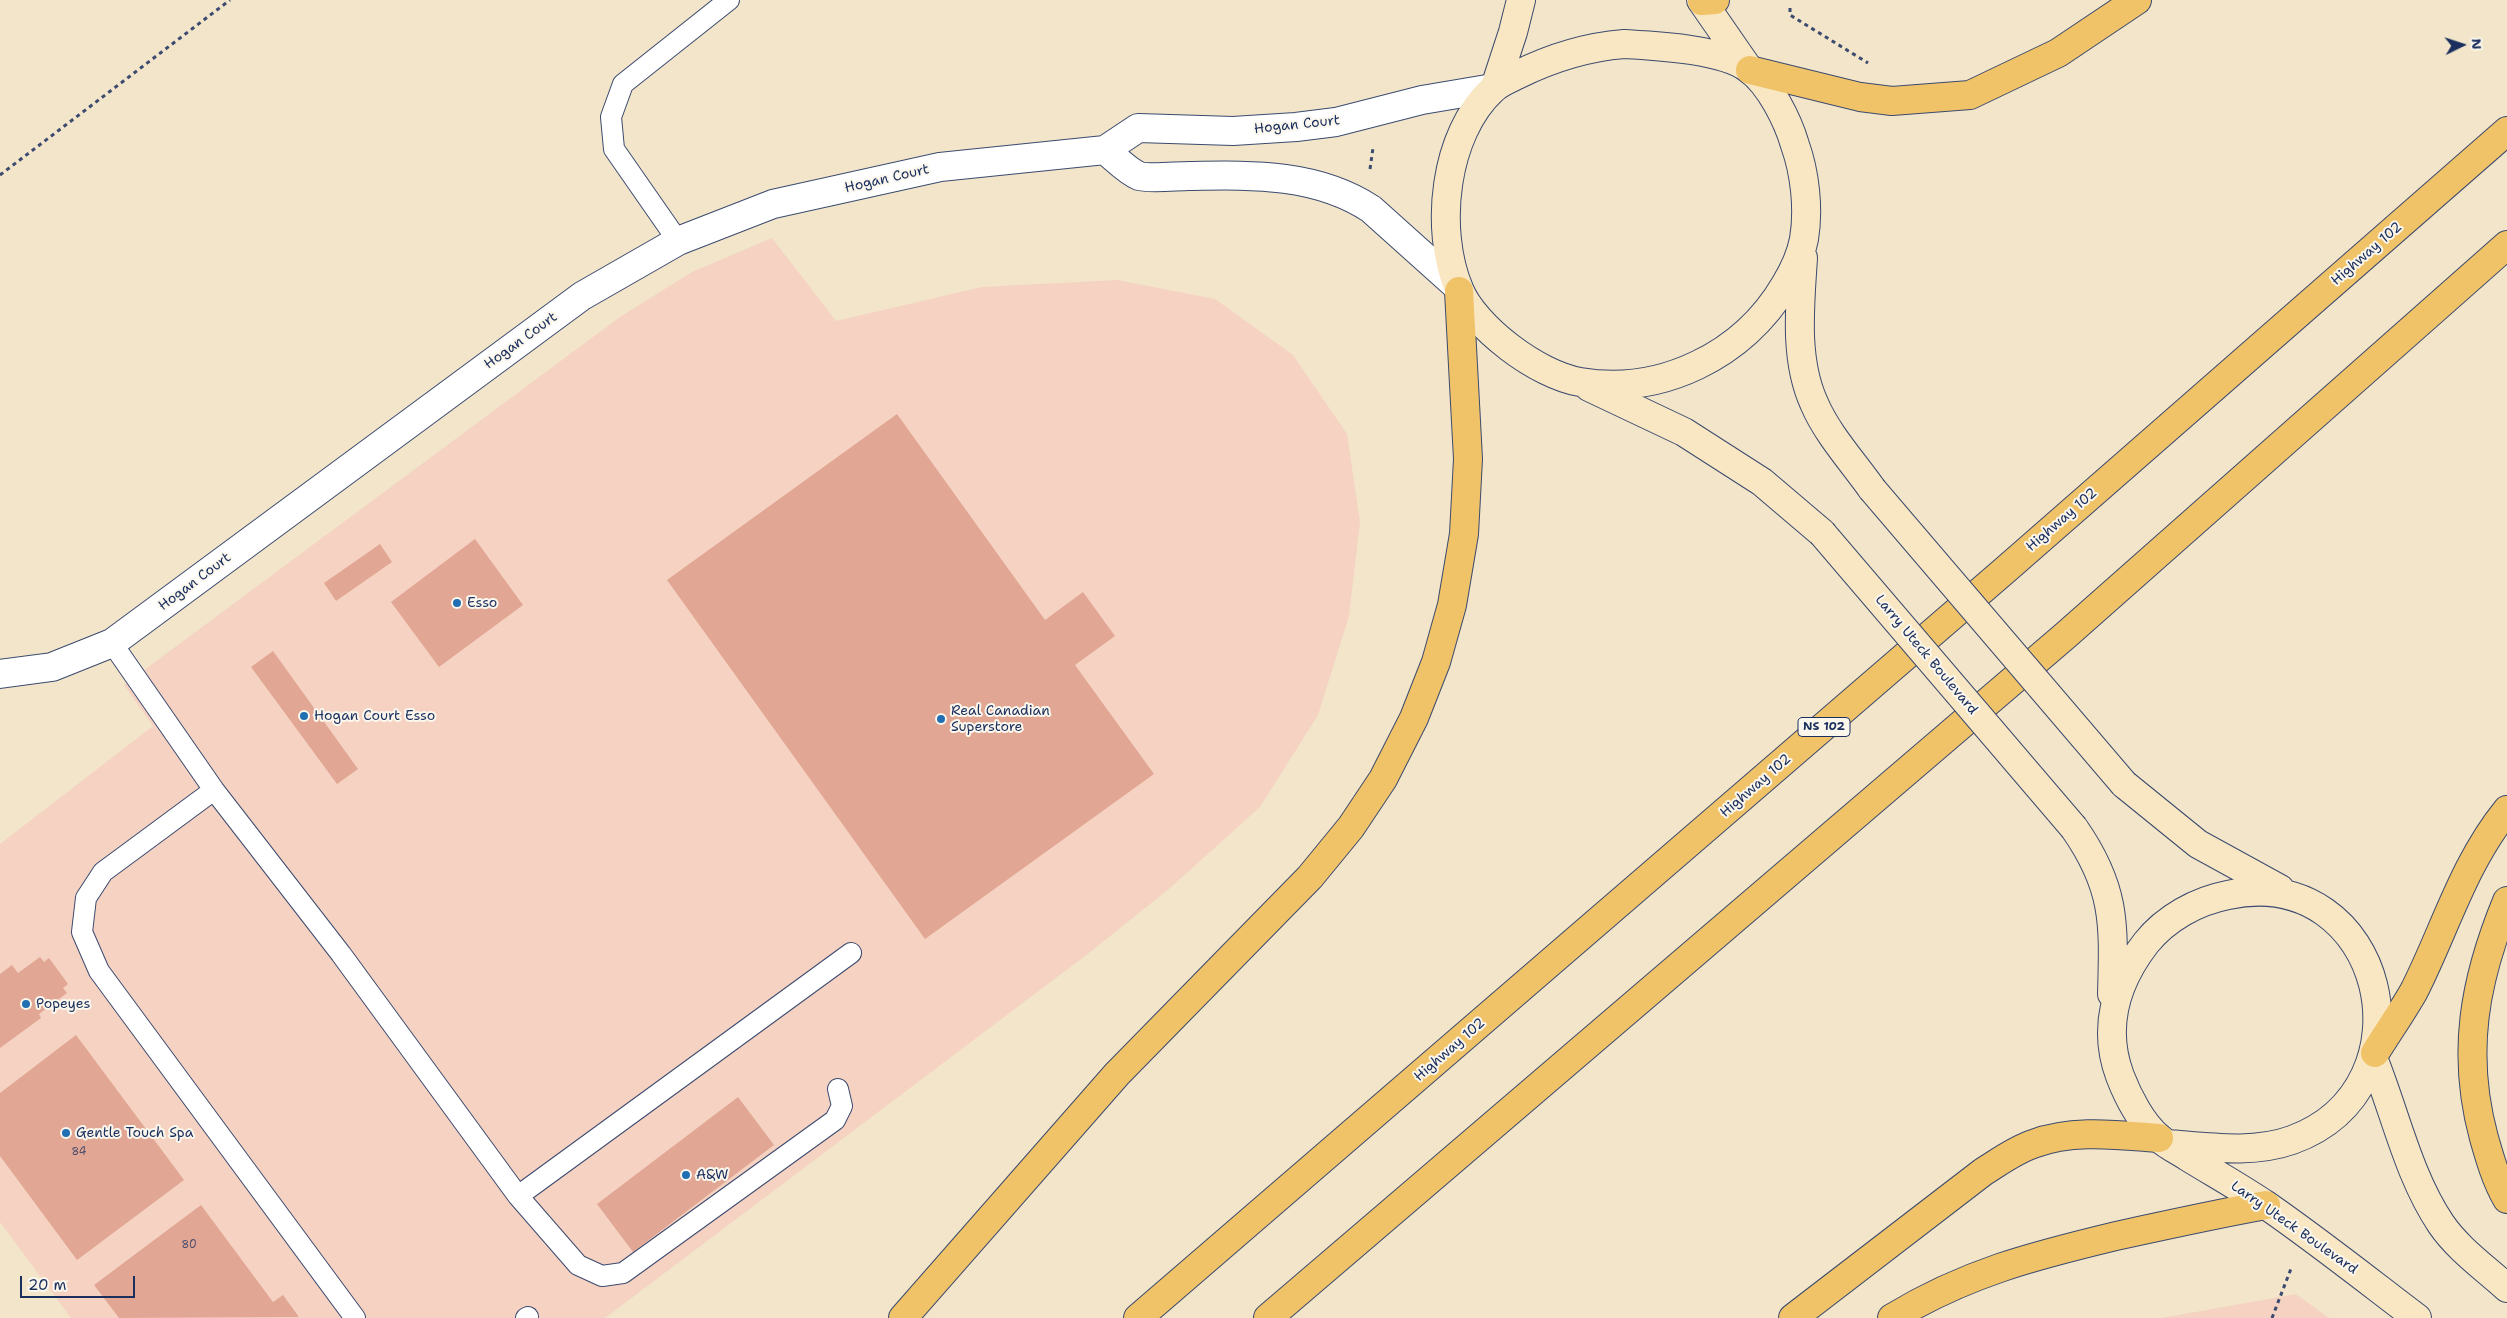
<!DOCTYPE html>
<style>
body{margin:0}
#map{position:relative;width:2507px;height:1318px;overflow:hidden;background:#f2e5ca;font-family:"Shantell Sans",sans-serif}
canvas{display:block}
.north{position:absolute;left:2437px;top:20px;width:50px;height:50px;-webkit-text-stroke:4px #fbf7ec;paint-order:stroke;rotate:86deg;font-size:14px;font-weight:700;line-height:20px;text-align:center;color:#1b2f5e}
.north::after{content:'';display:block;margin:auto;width:18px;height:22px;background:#1b2f5e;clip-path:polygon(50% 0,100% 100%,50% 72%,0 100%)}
.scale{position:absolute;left:20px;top:1276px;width:115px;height:22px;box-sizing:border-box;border:2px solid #1b2f5e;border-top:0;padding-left:6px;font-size:15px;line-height:18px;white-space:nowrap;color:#1b2f5e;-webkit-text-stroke:4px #fbf7ec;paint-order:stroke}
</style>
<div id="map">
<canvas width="2507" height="1318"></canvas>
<div class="north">N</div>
<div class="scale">20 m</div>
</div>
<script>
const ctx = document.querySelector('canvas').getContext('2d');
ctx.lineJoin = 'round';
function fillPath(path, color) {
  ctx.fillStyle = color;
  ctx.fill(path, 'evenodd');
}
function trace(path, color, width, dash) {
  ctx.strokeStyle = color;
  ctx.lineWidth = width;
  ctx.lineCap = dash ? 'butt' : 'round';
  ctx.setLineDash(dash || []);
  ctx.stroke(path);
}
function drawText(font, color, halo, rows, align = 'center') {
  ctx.font = font + ' "Shantell Sans",sans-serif';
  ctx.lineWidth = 4;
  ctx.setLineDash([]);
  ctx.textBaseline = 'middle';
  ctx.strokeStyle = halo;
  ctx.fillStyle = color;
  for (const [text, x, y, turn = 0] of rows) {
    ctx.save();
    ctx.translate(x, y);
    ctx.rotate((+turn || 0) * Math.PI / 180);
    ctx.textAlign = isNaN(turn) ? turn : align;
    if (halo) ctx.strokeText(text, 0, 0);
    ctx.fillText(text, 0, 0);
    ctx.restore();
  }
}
const built = new Path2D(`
 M 772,238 L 836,321 L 982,287 L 1117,280 L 1215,299 L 1293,355 L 1347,434 L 1360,522 L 1349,616 L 1318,715 L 1260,807 L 1170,888 L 1089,953 L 605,1318 L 71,1318 L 0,1222 L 0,844 L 153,726 L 124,685 L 620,317 L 692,272 Z
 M 2296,1294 L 2329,1318 L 2162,1318 Z`);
const building = new Path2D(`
 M 897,414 L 1045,620 L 1083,592 L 1115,636 L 1075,665 L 1154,774 L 925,939 L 667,580 Z
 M 475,539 L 523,605 L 439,667 L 391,602 Z
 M 380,544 L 392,562 L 336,601 L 324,583 Z
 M 273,651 L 358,769 L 337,784 L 251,667 Z
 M 40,957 L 44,962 L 49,958 L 68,984 L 63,988 L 67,993 L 39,1014 L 41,1018 L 0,1048 L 0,974 L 12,965 L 18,973 Z
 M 76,1035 L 184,1180 L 77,1260 L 0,1156 L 0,1093 Z
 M 738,1097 L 774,1145 L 633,1252 L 597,1204 Z
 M 201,1205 L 273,1302 L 283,1295 L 299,1317 L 119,1318 L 94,1285 Z`);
const path = new Path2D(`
 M 1790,8 L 1790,15 L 1868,63
 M 1370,169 L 1373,148
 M 0,175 L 230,0
 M 2272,1318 L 2292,1266`);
const service = new Path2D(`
 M 678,241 L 614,149 L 611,117 L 623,84 L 729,0
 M 112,643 L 214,790 L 341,954 L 518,1196 L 851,953
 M 214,790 L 103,872 L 86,898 L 82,932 L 99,971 L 355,1318
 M 518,1196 L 578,1265 L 602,1276 L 623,1273 L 835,1120 L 842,1106 L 838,1089
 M 526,1318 L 528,1317`);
const minor = new Path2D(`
 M 1105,150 C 1115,158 1127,171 1139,176 C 1149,179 1177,176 1189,176 C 1251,175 1316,173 1371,209 L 1458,287
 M 0,674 L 52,667 L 112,643 L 582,296 L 678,241 L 773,204 L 940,167 L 1105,150 L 1138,128 L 1233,131 L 1296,127 L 1336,122 L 1422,100 L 1493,88`);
const secondary = new Path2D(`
 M 1701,0 L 1748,68
 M 1624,44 C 1657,46 1723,49 1749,69 C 1770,84 1788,121 1795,145 C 1805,173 1809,209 1804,239 C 1801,255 1793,272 1785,285 C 1744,355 1661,396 1580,382 C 1538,375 1475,328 1459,289 C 1434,229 1444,134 1493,89 C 1499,83 1509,79 1517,75 C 1551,58 1586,47 1624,44 Z
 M 1495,87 L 1513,32 L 1521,0
 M 1803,258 C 1800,305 1794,359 1814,403 C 1827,434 1853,462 1872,489
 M 1589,387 L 1684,432 L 1762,482 L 1822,533
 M 2124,784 L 2198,844 L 2280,889
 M 2074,828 C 2116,888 2114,924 2112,994
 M 2373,1058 C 2395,1112 2408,1175 2441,1224 C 2458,1249 2485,1268 2507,1288
 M 2167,1144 C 2208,1147 2253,1154 2292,1140 C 2437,1087 2385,862 2228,895 C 2197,901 2166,918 2146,943 C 2116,982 2102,1028 2120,1076 C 2128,1097 2142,1124 2159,1138 C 2168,1146 2179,1151 2188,1157 C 2214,1173 2241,1188 2266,1205 C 2318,1241 2367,1280 2417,1318`);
const motorway = new Path2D(`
 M 1702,1 L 1715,0
 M 1750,70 L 1860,97 L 1892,101 L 1970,95 L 2058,53 L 2137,0
 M 2507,901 C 2474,981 2461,1054 2484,1138 C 2490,1159 2496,1180 2507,1199
 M 2375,1053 C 2388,1032 2402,1012 2414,991 C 2445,930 2463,864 2507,810
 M 903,1318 L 1117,1074 L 1310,877 L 1351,827 L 1383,779 L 1414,718 L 1436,662 L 1452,605 L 1464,534 L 1468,459 L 1459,291
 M 1138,1318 L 2004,571 L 2507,131
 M 1268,1318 L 2066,635 L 2507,245
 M 1793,1318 L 1983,1172 C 1999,1162 2015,1150 2033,1144 C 2073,1129 2117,1135 2159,1138
 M 1892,1318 C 1966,1273 2033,1256 2116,1236 C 2166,1225 2216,1214 2266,1205`);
const secondaryBridge = new Path2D(`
 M 1872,489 L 2124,784
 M 1822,533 L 2074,828`);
const markers = [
 [457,603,5,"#1f6fb2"],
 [304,716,5,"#1f6fb2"],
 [941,719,5,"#1f6fb2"],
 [26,1004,5,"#1f6fb2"],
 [66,1133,5,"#1f6fb2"],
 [686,1175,5,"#1f6fb2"]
];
const numberNames = [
 ["84",79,1152],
 ["80",189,1245]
];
const shields = [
 [1824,727,52]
];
const shieldNames = [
 ["NS 102",1824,727]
];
const streetNames = [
 ["Hogan Court",1297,125,-6],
 ["Hogan Court",887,179,-13],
 ["Highway 102",2367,254,-41],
 ["Hogan Court",521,341,-36],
 ["Highway 102",2062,520,-41],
 ["Hogan Court",195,582,-37],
 ["Larry Uteck Boulevard",1926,655,50],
 ["Highway 102",1756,786,-41],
 ["Highway 102",1450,1050,-41],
 ["Larry Uteck Boulevard",2294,1228,35]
];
const poiNames = [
 ["Esso",467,603],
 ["Real Canadian",951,711],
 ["Superstore",951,727],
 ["Hogan Court Esso",314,716],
 ["Popeyes",36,1004],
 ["Gentle Touch Spa",76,1133],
 ["A&W",696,1175]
];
fillPath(built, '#f5d2c2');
fillPath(building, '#e2a794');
trace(service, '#3b4a6e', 22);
trace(minor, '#3b4a6e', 30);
trace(secondary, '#3b4a6e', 30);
trace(motorway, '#3b4a6e', 30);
trace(path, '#3b4a6e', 3, [4, 4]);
trace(service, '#fff', 20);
trace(minor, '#fff', 28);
trace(secondary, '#f9e7c3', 28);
trace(motorway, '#f1c369', 28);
trace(secondaryBridge, '#3b4a6e', 30, []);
trace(secondaryBridge, '#f9e7c3', 28);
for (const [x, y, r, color] of markers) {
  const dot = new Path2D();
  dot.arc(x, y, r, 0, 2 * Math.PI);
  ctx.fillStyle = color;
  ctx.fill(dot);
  trace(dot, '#fbf7ec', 2);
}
drawText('11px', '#4d4d6c', null, numberNames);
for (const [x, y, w] of shields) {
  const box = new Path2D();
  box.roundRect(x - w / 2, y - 9.5, w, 19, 4);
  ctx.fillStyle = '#fbf7ec';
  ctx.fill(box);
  trace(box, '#1b2f5e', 1);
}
drawText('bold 12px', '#1b2f5e', null, shieldNames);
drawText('14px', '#1b2f5e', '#fbf7ec', streetNames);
drawText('14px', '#1b2f5e', '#fbf7ec', poiNames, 'left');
</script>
